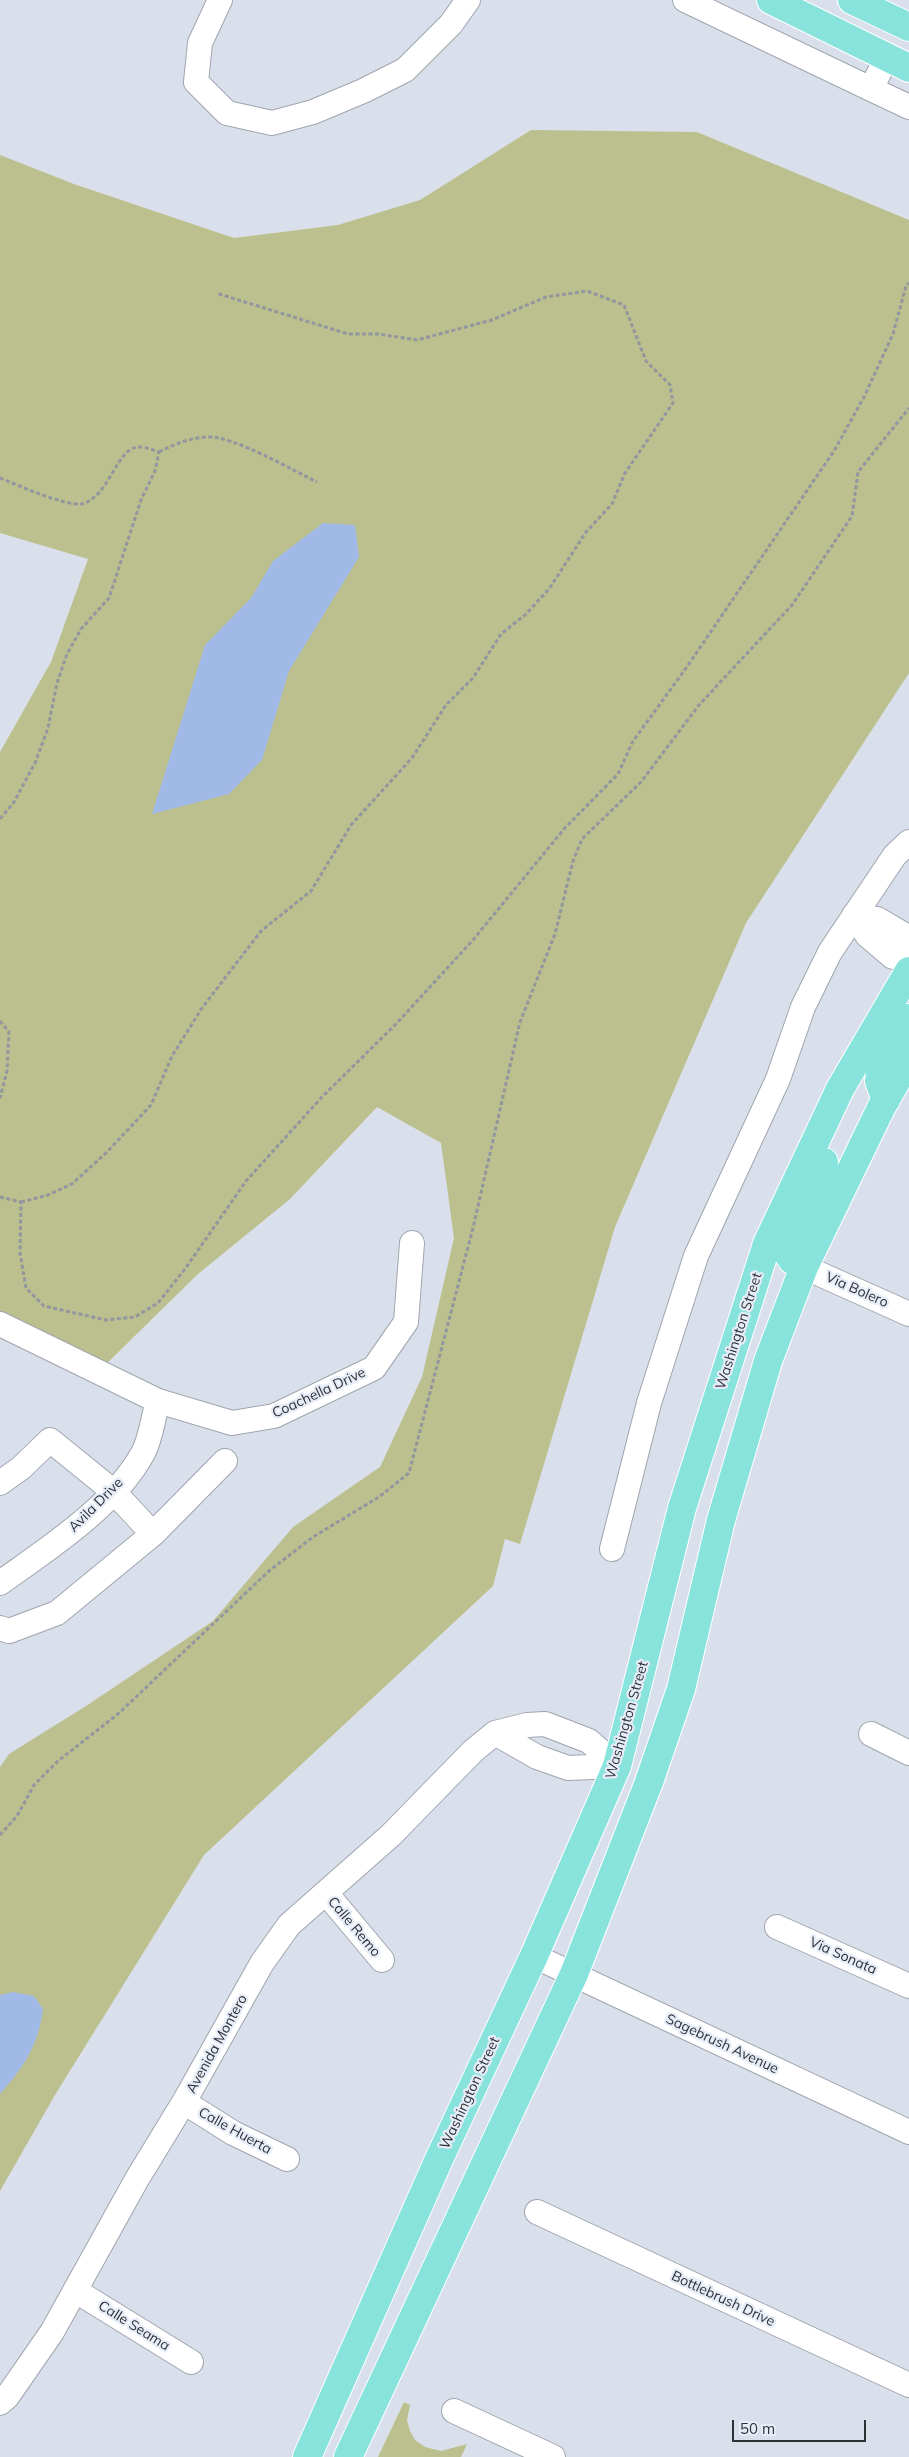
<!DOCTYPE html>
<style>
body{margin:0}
#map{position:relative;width:909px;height:2457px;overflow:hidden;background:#dae0eb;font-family:Mulish,sans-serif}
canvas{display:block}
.scale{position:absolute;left:732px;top:2420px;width:134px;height:22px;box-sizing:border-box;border:2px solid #2f3135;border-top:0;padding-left:6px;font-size:15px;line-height:18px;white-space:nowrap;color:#2f3135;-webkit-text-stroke:4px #e7edf8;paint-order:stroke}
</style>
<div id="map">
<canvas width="909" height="2457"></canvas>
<div class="scale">50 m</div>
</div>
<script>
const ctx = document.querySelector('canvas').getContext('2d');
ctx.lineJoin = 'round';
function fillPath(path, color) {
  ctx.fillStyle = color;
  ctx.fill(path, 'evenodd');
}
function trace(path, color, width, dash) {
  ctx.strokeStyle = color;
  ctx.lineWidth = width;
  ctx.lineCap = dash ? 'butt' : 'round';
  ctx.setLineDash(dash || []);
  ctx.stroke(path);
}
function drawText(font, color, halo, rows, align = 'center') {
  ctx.font = font + ' Mulish,sans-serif';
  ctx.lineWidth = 4.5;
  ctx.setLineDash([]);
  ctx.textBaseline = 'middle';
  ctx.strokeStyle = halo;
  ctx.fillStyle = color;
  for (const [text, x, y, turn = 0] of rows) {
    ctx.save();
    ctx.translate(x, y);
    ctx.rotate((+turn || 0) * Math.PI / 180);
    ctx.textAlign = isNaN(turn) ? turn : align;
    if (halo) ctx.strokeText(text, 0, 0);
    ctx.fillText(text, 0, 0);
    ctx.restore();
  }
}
const green = new Path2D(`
 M 531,130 L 697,132 L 909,220 L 909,673 L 746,923 L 615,1227 L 520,1544 L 505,1539 L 493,1586 L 204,1855 L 55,2095 L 0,2191 L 0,1767 L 9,1754 L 86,1706 L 213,1621 L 293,1527 L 380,1467 L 422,1377 L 454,1238 L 441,1143 L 377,1107 L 290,1199 L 198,1274 L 98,1372 L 0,1322 L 0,752 L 51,662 L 88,559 L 0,533 L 0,155 L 74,184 L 234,238 L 338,225 L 420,200 Z
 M 404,2402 L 410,2405 L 407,2420 L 410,2431 L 415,2440 L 425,2447 L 441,2451 L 467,2444 L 461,2457 L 378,2457 Z`);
const water = new Path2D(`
 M 323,523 L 355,525 L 359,557 L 289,671 L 262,760 L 229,794 L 152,814 L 205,645 L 251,598 L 273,561 Z
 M 13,1992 L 34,1996 L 43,2009 C 38,2046 24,2067 0,2094 L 0,1995 Z`);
const path = new Path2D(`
 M 159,452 C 175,444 189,438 207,437 C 232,435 292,470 317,482
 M 0,478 C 17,485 65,506 81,504 C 110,498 116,446 140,447 C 146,447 153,450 159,452 L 155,471 L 141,500 L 109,598 L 81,629 L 67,654 L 57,683 L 48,728 L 35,763 L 14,802 L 0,819
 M 0,1021 L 9,1032 L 7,1071 L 0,1098
 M 0,1197 L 21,1202 L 20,1253 L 26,1288 L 44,1306 L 106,1320 L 135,1317 L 158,1303 L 185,1269 L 246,1181 L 322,1097 L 396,1024 L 473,940 L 564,829 L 618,774 L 633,741 L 684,671 L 834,451 L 864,397 L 893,334 L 906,286 L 909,283
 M 21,1202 L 48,1195 L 72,1184 L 107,1152 L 151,1105 L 172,1056 L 202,1008 L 261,931 L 311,891 L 351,825 L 412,758 L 446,705 L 473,678 L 501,634 L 525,615 L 549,589 L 586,532 L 612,504 L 625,473 L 673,403 L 670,385 L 646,361 L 624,305 L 587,291 L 546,297 L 492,320 L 417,340 L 378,334 L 348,334 L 216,293
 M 0,1835 L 17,1816 L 34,1785 L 58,1761 L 118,1714 L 270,1570 L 313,1537 L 379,1497 L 409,1473 L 473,1228 L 520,1022 L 555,934 L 573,861 L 582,839 L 641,782 L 699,705 L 792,605 L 852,516 L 858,472 L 909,408`);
const minor = new Path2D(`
 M 220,0 L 200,43 L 196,82 L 227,113 L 272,123 L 313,112 L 363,91 L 405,70 L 451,24 L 468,0
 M 685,0 L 871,89 L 887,57
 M 871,89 L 909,107
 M 909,940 L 908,937 L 877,919 L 854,915 L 867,935 L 893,957 L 909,957
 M 804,1267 L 909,1314
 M 0,1324 L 158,1401 L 232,1423 L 274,1416 L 374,1368 L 406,1322 L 412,1243
 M 0,1483 L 21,1468 L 50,1440 L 114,1492 L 153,1534 L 57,1613 L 9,1631 L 0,1628
 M 153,1534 L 225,1461
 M 612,1549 L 649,1403 L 696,1256 L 778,1079 L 803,1007 L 830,952 L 895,855 L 909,842
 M 0,1583 C 49,1548 114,1506 143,1453 C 151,1439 153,1417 158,1401
 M 495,1733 L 537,1757 L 568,1768 L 617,1766
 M 871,1734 L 909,1753
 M 326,1893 L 382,1960
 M 777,1927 L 909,1986
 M 534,1956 L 909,2132
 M 184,2102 L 233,2133 L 287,2159
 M 537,2212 L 909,2385
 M 76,2291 L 191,2362
 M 0,2403 L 7,2397 L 52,2332 L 137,2179 L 184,2102 L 262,1963 L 289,1925 L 391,1835 L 473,1751 L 495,1733 L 527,1725 L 545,1724 L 589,1741 L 617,1766
 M 454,2411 L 553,2457`);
const major = new Path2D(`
 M 771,0 L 909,68
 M 852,0 L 909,27
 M 886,1100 L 879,1081 L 881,1066 L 909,1018
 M 804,1267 L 792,1260 L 788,1254 L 789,1246 L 824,1162
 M 307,2457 L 440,2157 L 534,1956 L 617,1766 L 682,1508 L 767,1244 L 840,1089 L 909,971
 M 348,2457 L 574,1974 L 649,1782 L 681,1689 L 721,1520 L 768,1361 L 804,1267 L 882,1106 L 909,1059`);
const streetNames = [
 ["Via Bolero",857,1290,24],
 ["Washington Street",739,1331,-72],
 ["Coachella Drive",319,1393,-25],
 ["Avila Drive",96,1505,-45],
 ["Washington Street",627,1720,-74],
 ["Calle Remo",354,1927,50],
 ["Via Sonata",843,1956,24],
 ["Avenida Montero",217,2044,-61],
 ["Sagebrush Avenue",722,2044,25],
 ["Washington Street",470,2093,-65],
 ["Calle Huerta",235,2131,29],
 ["Bottlebrush Drive",723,2299,25],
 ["Calle Seama",134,2326,32]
];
fillPath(green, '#bcc08e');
fillPath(water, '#a1b9e7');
trace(minor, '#9fa5af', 26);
trace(major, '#fff', 30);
trace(path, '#92969e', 3, [4, 2.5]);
trace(minor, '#fff', 24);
trace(major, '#88e3dd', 28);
drawText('14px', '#2f3135', '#e7edf8', streetNames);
</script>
